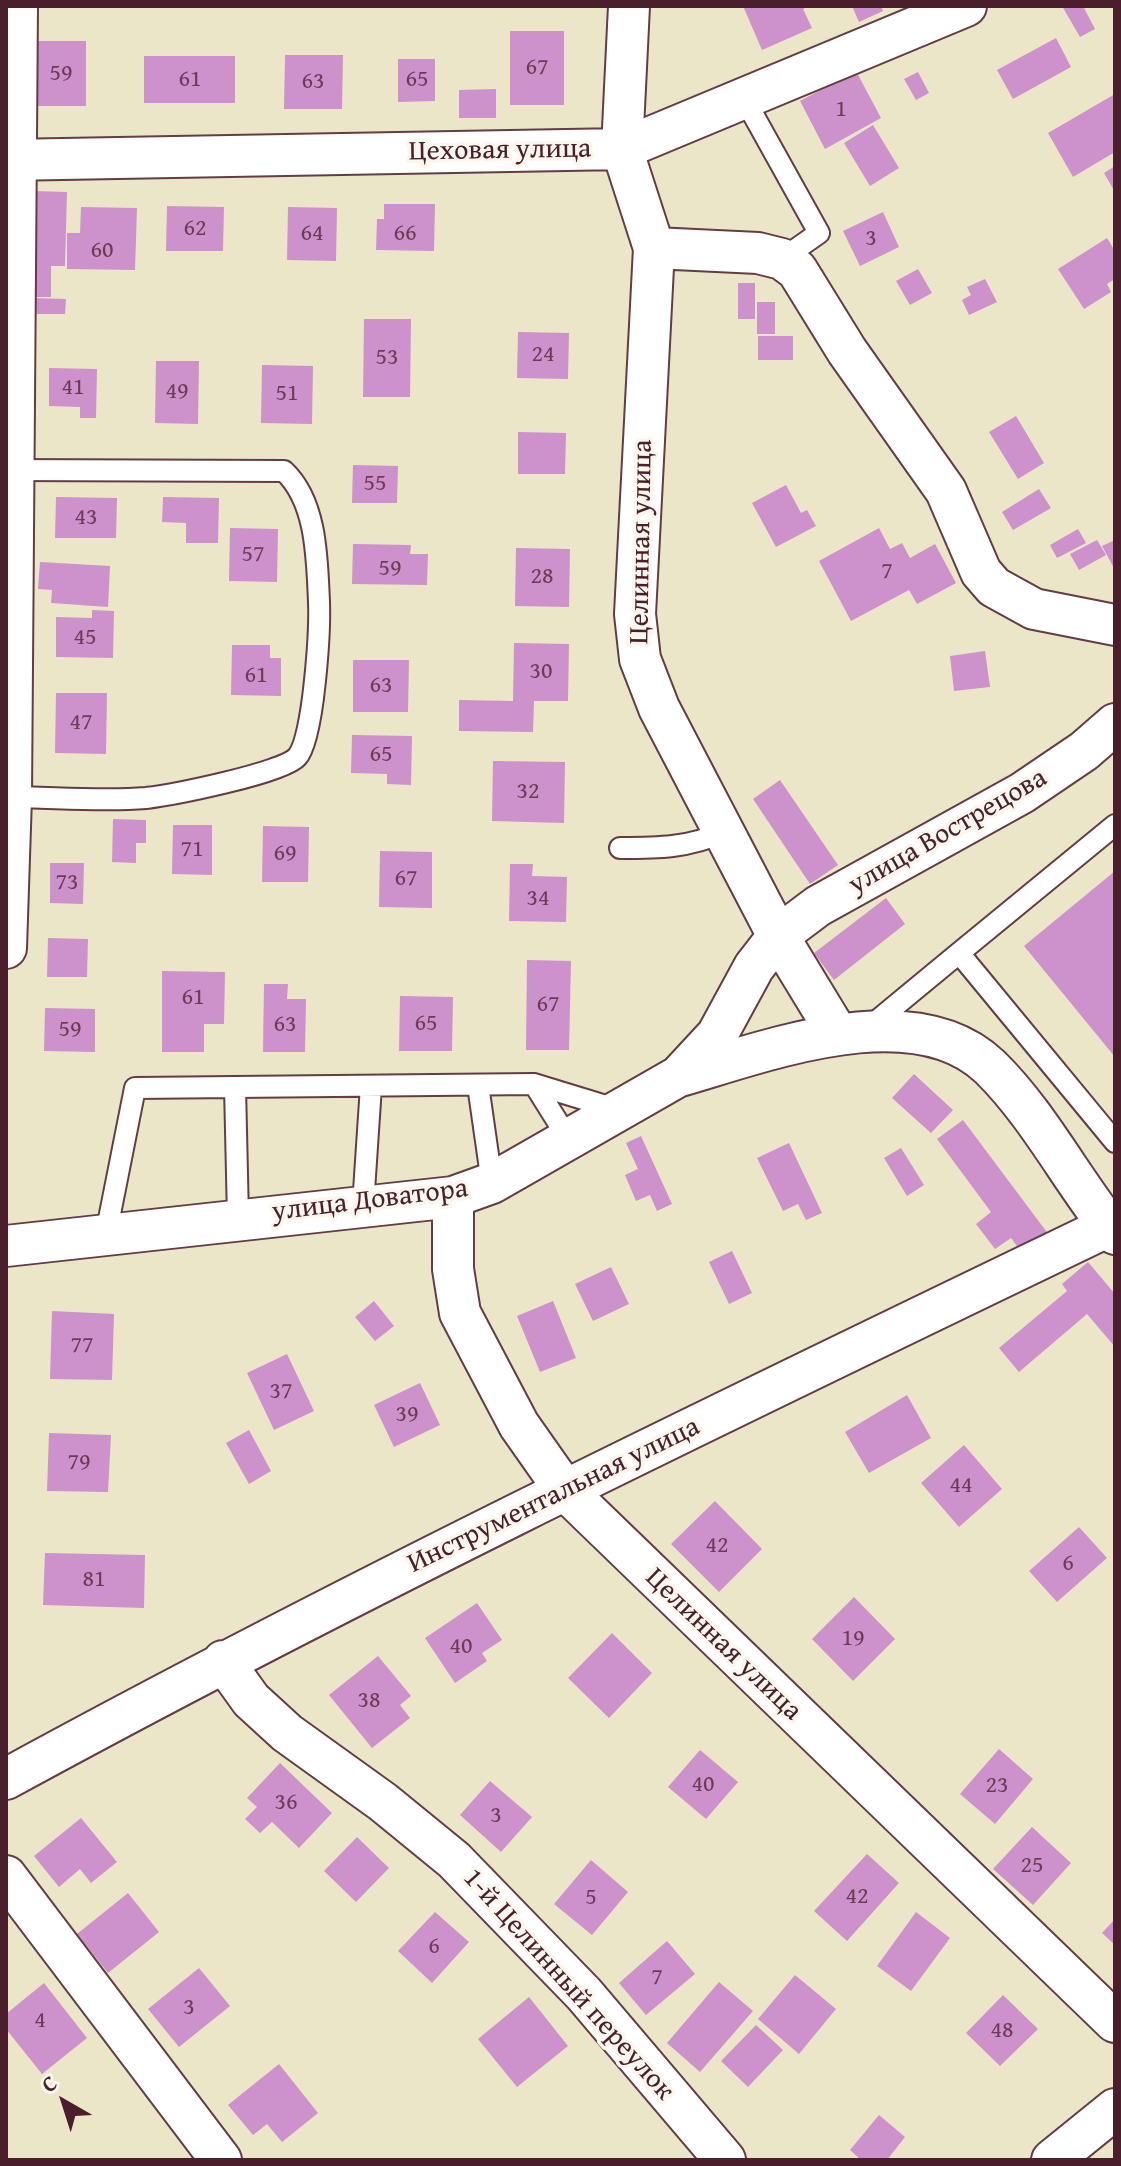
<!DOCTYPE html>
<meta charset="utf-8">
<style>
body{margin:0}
#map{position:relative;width:1121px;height:2166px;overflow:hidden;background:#ece6c8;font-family:"Gentium Book Plus",serif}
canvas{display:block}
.frame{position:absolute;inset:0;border:8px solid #4a1f2b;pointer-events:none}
.north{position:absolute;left:24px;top:2062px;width:80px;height:80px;-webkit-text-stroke:6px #fbf7ec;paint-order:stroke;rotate:321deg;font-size:22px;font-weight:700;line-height:32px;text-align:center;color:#4a1f2b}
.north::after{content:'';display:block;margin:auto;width:28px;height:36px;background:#4a1f2b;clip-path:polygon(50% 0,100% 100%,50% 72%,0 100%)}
</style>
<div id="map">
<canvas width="1121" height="2166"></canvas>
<div class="frame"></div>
<div class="north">С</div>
</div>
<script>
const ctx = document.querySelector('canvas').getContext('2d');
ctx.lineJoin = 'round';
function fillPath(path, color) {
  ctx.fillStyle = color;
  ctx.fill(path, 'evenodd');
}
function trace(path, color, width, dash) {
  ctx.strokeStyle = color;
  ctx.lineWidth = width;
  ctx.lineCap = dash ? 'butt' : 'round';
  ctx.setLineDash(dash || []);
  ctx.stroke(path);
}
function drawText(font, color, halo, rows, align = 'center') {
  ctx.font = font + ' "Gentium Book Plus",serif';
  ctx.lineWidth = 7;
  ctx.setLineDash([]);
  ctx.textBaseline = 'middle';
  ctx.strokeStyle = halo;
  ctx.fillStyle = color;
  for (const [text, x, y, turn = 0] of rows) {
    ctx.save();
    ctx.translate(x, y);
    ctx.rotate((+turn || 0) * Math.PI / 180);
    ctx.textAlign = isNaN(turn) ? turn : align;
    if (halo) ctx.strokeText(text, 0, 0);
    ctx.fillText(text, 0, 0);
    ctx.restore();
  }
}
const building = new Path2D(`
 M 743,6 L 809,6 L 803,9 L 812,28 L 762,50 Z
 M 852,6 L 881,6 L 883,11 L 859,22 Z
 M 1062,6 L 1083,6 L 1095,29 L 1080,37 Z
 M 510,31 L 564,31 L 564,105 L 510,105 Z
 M 1056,38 L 1071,67 L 1013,99 L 997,70 Z
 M 37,41 L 86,41 L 86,106 L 37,106 Z
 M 285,55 L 343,55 L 342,109 L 284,109 Z
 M 144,56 L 235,56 L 235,103 L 144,103 Z
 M 398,59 L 435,59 L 435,101 L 398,102 Z
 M 856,71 L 881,118 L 825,149 L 800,101 Z
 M 918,72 L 929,93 L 916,100 L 904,79 Z
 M 496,89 L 496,118 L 459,118 L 459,90 Z
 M 1115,94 L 1115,152 L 1073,177 L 1048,133 Z
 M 873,125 L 899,168 L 870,186 L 844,143 Z
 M 1115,166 L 1115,192 L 1104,173 Z
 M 33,191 L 67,192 L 65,266 L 51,266 L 51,297 L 32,297 Z
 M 384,204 L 435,204 L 434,251 L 376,250 L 377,219 L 384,219 Z
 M 167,206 L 224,207 L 223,251 L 166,251 Z
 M 81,207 L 137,208 L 135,270 L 67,269 L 67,233 L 80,233 Z
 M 288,207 L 337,208 L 336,261 L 287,260 Z
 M 883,212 L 899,247 L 860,266 L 843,231 Z
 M 1107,238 L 1115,251 L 1115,279 L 1107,284 L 1111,292 L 1084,309 L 1058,269 Z
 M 918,269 L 932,293 L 910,305 L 896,281 Z
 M 985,279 L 997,302 L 969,315 L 962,300 L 971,295 L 967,287 Z
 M 738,283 L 755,283 L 755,319 L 738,319 Z
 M 32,298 L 66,299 L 65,314 L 32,314 Z
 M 757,302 L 775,302 L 775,334 L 757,334 Z
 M 364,319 L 411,319 L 410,397 L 363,397 Z
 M 518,332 L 569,333 L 568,379 L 517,378 Z
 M 758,336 L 793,336 L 793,360 L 758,360 Z
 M 156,361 L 199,361 L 198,424 L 155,423 Z
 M 262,365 L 313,366 L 312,424 L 261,423 Z
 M 49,368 L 97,369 L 96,418 L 80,418 L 80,407 L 49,406 Z
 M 1016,416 L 1044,463 L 1018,479 L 989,432 Z
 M 518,432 L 566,433 L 565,474 L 518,474 Z
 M 353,465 L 398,466 L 397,503 L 352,503 Z
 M 786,485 L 801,513 L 807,510 L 816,526 L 776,547 L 752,503 Z
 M 1039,489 L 1051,508 L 1013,530 L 1002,512 Z
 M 56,497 L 117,498 L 116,538 L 55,538 Z
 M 163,497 L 219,498 L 218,543 L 186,543 L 186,523 L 162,522 Z
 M 230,528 L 278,529 L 277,582 L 229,581 Z
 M 879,528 L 890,549 L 902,543 L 910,558 L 935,544 L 956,583 L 917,604 L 909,590 L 851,621 L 819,561 Z
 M 1078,529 L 1086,543 L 1057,558 L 1050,545 Z
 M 1097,540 L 1106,555 L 1079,570 L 1070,554 Z
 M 1115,540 L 1115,570 L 1102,546 Z
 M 353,544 L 411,545 L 410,554 L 428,554 L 427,585 L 352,584 Z
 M 516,548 L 570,549 L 569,607 L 515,606 Z
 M 40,562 L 110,566 L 108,607 L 51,603 L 52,590 L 38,589 Z
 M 92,610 L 114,611 L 113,658 L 56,657 L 56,617 L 92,618 Z
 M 514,643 L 569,644 L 568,701 L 534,701 L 533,732 L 459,731 L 459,700 L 513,701 Z
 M 232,645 L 270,645 L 270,658 L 281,658 L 281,696 L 231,695 Z
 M 985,651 L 990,687 L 954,691 L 950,656 Z
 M 353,660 L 409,660 L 408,712 L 353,712 Z
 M 56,693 L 107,693 L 106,754 L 55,753 Z
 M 352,735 L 412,736 L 411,785 L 387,784 L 387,774 L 351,773 Z
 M 493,761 L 565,762 L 564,823 L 492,821 Z
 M 780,780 L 838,865 L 810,884 L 753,799 Z
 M 113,819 L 146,820 L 146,843 L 136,843 L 136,863 L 112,862 Z
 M 173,825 L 212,825 L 212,875 L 172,874 Z
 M 263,826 L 309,827 L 308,882 L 262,882 Z
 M 380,851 L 432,852 L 432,908 L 379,907 Z
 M 50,863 L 84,863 L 83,904 L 50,903 Z
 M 510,864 L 533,864 L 532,876 L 567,877 L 566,922 L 509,921 Z
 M 1115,871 L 1115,1057 L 1024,946 Z
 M 886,898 L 905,924 L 834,980 L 814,953 Z
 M 48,938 L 88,939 L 87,977 L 47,977 Z
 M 527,960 L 571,961 L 569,1050 L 526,1050 Z
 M 162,971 L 225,972 L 224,1024 L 204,1024 L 204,1052 L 162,1052 Z
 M 264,984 L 288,984 L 287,999 L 306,999 L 305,1052 L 263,1052 Z
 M 400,996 L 453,997 L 452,1051 L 399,1051 Z
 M 45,1008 L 95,1009 L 95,1052 L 44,1051 Z
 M 914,1074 L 953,1110 L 931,1133 L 892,1098 Z
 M 963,1120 L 1049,1235 L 1023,1254 L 1011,1238 L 995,1249 L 976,1224 L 991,1212 L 937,1139 Z
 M 641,1136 L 672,1204 L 657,1211 L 650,1195 L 636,1201 L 625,1175 L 638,1169 L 626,1143 Z
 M 789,1143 L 822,1213 L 806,1220 L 798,1204 L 783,1211 L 757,1158 Z
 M 901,1148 L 924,1185 L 907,1196 L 884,1158 Z
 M 732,1251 L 752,1293 L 729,1304 L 709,1262 Z
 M 1088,1262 L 1115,1294 L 1115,1347 L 1087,1314 L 1019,1372 L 999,1348 L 1067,1291 L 1062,1284 Z
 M 611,1267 L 629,1304 L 593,1321 L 575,1284 Z
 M 374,1301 L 394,1326 L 375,1341 L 355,1317 Z
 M 553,1301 L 576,1358 L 540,1372 L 517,1316 Z
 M 52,1311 L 114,1314 L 112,1380 L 50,1379 Z
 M 287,1354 L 314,1411 L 274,1430 L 247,1373 Z
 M 420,1383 L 440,1425 L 394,1447 L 374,1405 Z
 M 907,1395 L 931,1438 L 869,1473 L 845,1432 Z
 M 249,1430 L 271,1471 L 249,1484 L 226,1443 Z
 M 49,1433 L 111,1435 L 108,1492 L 47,1491 Z
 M 964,1445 L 1002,1489 L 959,1527 L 921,1483 Z
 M 715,1501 L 762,1549 L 719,1592 L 671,1544 Z
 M 1079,1527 L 1107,1558 L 1057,1602 L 1029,1571 Z
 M 45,1553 L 145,1555 L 144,1608 L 43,1605 Z
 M 854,1597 L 895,1639 L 853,1681 L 812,1639 Z
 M 477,1603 L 502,1640 L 482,1653 L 487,1661 L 455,1683 L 425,1638 Z
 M 612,1633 L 652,1673 L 609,1718 L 568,1678 Z
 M 378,1656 L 411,1696 L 400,1705 L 410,1718 L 372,1748 L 329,1695 Z
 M 999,1749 L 1033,1779 L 995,1824 L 960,1794 Z
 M 700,1750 L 738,1782 L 706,1819 L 668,1787 Z
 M 280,1763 L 332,1813 L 299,1848 L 272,1822 L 260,1833 L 245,1819 L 257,1807 L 247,1798 Z
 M 490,1781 L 532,1817 L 501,1852 L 460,1815 Z
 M 81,1818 L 117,1862 L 91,1883 L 80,1869 L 59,1887 L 34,1856 Z
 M 1032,1827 L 1071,1863 L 1033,1905 L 993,1869 Z
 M 357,1837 L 389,1868 L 356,1902 L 324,1871 Z
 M 867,1854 L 899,1883 L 847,1941 L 814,1911 Z
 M 591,1860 L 628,1892 L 592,1935 L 554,1904 Z
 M 128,1893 L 159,1932 L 108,1973 L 77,1934 Z
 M 435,1912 L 469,1942 L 432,1983 L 398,1951 Z
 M 916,1912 L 950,1938 L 911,1991 L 877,1966 Z
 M 1115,1919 L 1115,1945 L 1102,1933 Z
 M 667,1941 L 695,1974 L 646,2015 L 619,1983 Z
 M 199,1968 L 230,2006 L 179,2047 L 148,2009 Z
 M 795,1975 L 836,2009 L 799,2054 L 758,2019 Z
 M 719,1982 L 753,2011 L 700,2072 L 667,2043 Z
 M 44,1983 L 87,2038 L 42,2074 L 6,2029 L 6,2014 Z
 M 1003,1995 L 1038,2029 L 1000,2066 L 966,2033 Z
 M 529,1997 L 568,2046 L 517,2087 L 478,2039 Z
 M 756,2025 L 783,2050 L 748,2087 L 721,2061 Z
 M 279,2064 L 318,2113 L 282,2142 L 267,2124 L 253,2135 L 228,2105 Z
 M 879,2115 L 905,2137 L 887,2160 L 861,2160 L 850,2150 Z`);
const lane = new Path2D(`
 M 745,100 L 819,233 L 782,259
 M 6,470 L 284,471 C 317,502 317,559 319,602 C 320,629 314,739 297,757 C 283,773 172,795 146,798 C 100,802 52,797 6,797
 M 1115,825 L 959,953 L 1115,1142
 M 620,848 C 657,848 689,848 723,832
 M 867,1029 L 959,953
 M 534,1084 L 569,1140
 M 478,1085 L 492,1183
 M 235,1087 L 238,1218
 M 363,1206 L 371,1086
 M 106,1234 L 135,1088 L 534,1084 L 619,1110`);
const street = new Path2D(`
 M 629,6 L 622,149 L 654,248 L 635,614 L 640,659 L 659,708 L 778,936 L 837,1033
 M 6,160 L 622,149 L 966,6
 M 654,248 L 758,253 L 782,259 L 797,270 L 847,351 L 946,491 L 981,572 L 994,587 L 1034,609 L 1115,625
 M 6,948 L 11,797 L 17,6
 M 680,1076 C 767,1051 914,994 990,1067 C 1039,1115 1072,1181 1115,1234
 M 453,1197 L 453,1269 L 460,1313 L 519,1425 L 564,1489 L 1115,2022
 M 6,1246 L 453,1197 L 492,1183 L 679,1076 L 717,1035 L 754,967 L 778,936 L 818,906 L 1022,793 L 1084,751 L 1115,724
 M 223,1661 L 251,1700 L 287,1733 L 383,1802 L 454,1860 L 584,1994 L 725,2160
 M 6,1779 C 367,1582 738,1405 1109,1226
 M 6,1876 L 221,2160
 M 1052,2160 L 1115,2109`);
const numberNames = [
 ["67",537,68],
 ["59",61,74],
 ["61",190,80],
 ["65",417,80],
 ["63",313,82],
 ["1",841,110],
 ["62",195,229],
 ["64",312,234],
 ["66",405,234],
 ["3",871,239],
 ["60",102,251],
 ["24",543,355],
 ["53",387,358],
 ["41",73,388],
 ["49",177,392],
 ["51",287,394],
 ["55",375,484],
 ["43",86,518],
 ["57",253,555],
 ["59",390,569],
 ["7",887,572],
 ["28",542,577],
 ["45",85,638],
 ["30",541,672],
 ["61",256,676],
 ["63",381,686],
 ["47",81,723],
 ["65",381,755],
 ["32",528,792],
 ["71",192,850],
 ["69",285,854],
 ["67",406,879],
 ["73",67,883],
 ["34",538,899],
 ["61",193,998],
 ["67",548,1005],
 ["65",426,1024],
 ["63",285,1025],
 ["59",70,1030],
 ["77",82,1346],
 ["37",281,1392],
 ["39",407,1415],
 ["79",79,1463],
 ["44",961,1486],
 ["42",717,1546],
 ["6",1068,1564],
 ["81",94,1580],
 ["19",853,1639],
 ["40",461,1647],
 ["38",369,1701],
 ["40",703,1785],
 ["23",997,1786],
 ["36",286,1803],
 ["3",496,1816],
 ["25",1032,1866],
 ["42",857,1897],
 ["5",591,1898],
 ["6",434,1947],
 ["7",657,1978],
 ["3",189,2008],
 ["4",40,2021],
 ["48",1002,2031]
];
const streetNames = [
 ["Цеховая улица",500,151,-1],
 ["Целинная улица",642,542,-89],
 ["улица Вострецова",948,832,-30],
 ["улица Доватора",370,1201,-7],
 ["Инструментальная улица",554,1496,-26],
 ["Целинная улица",723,1645,44],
 ["1-й Целинный переулок",568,1985,48]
];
fillPath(building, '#cd91cc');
trace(lane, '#623d43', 24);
trace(street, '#623d43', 44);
trace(lane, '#fff', 20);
trace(street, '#fff', 40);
drawText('24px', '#6b3c53', null, numberNames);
drawText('28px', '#4a1f2b', '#fbf7ec', streetNames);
</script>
